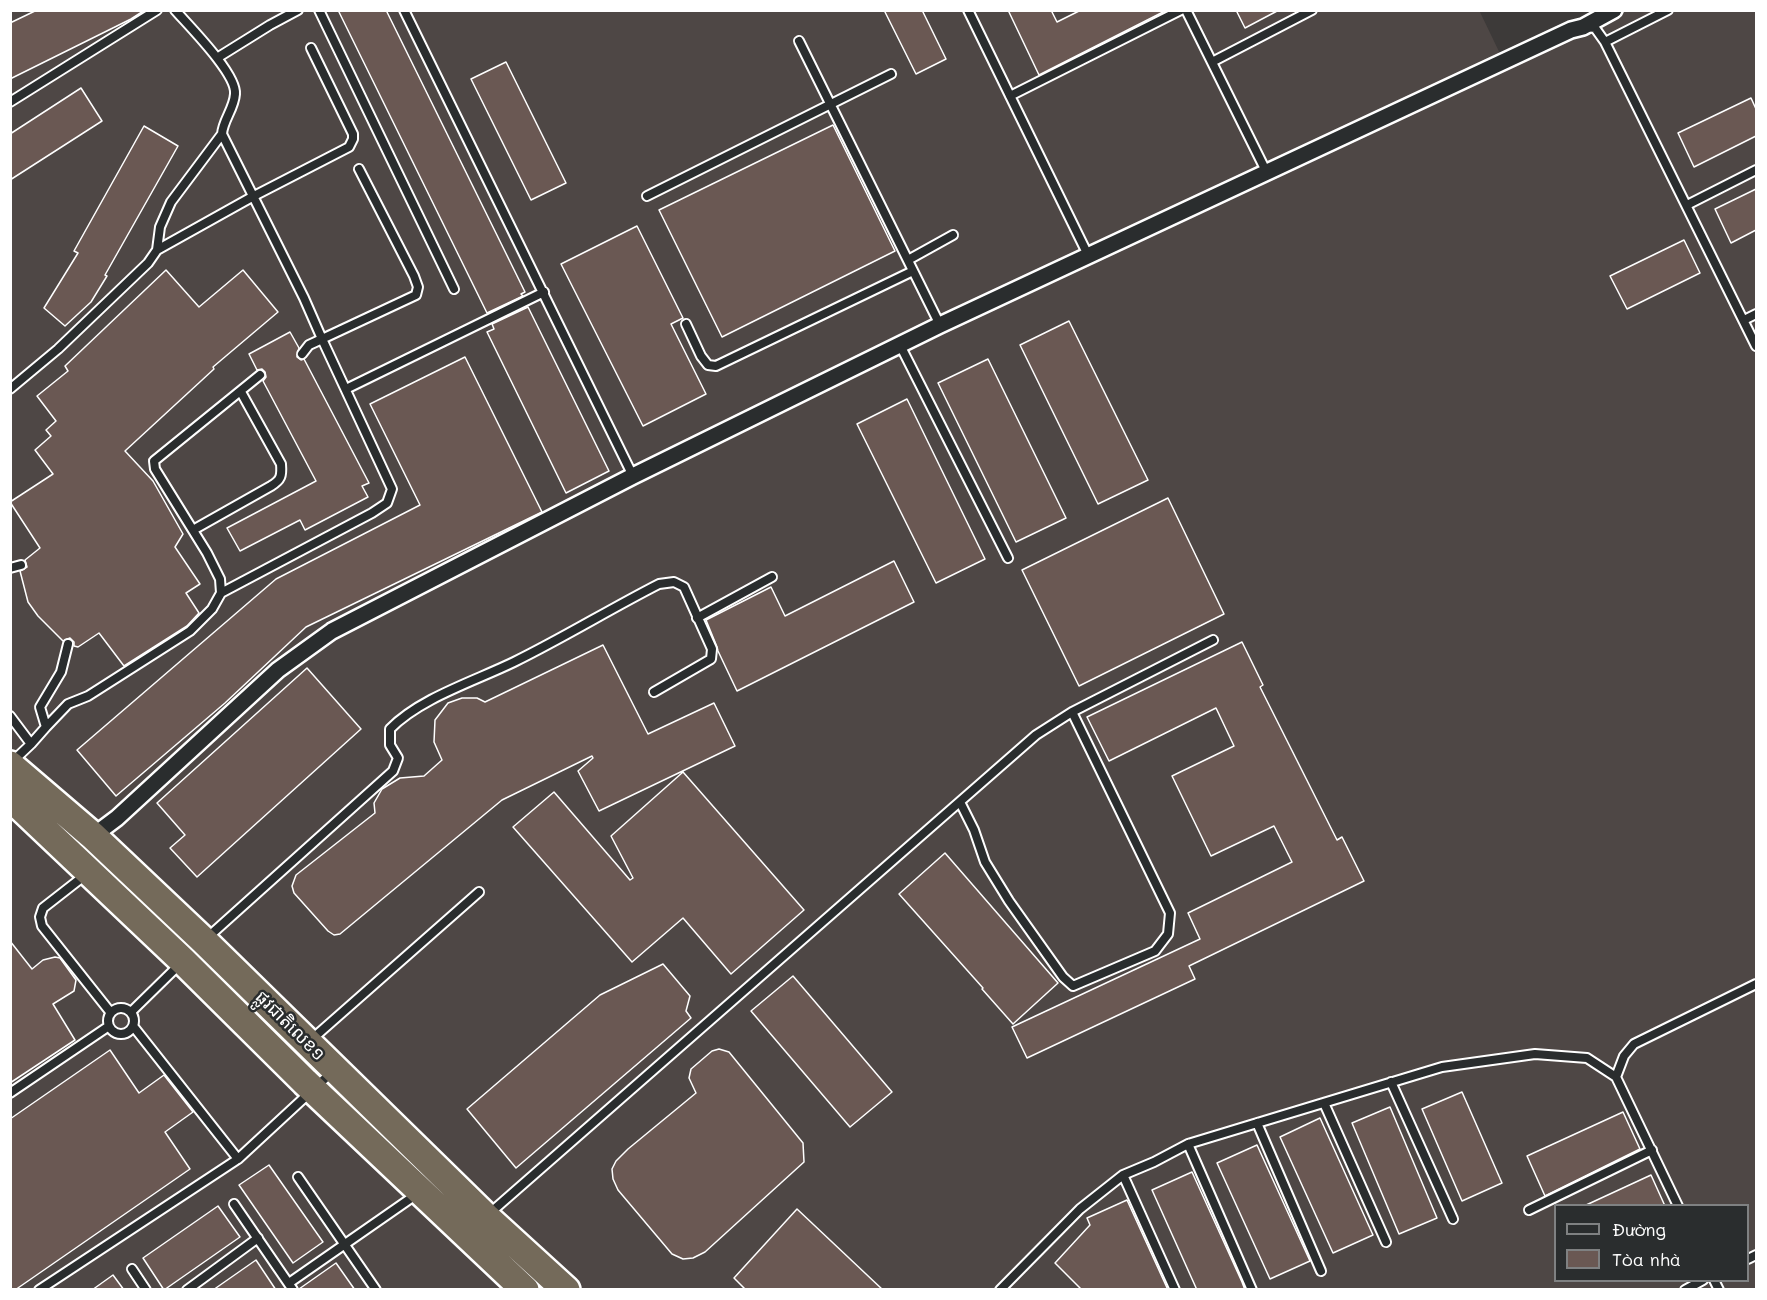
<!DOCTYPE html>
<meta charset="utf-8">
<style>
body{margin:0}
#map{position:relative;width:1767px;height:1300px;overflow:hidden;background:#3d3a39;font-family:Mali,sans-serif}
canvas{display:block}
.frame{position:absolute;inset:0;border:12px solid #fff;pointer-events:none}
.legend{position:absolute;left:1554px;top:1204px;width:195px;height:78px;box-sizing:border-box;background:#2a2d2e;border:2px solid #7f8182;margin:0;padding:8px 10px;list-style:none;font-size:18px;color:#fff}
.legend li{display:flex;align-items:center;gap:12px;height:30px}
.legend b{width:30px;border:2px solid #7f8182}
</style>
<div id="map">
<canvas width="1767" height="1300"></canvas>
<div class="frame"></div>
<ul class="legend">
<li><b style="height:8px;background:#2a2d2e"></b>Đường</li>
<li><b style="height:16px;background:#6a5853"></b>Tòa nhà</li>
</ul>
</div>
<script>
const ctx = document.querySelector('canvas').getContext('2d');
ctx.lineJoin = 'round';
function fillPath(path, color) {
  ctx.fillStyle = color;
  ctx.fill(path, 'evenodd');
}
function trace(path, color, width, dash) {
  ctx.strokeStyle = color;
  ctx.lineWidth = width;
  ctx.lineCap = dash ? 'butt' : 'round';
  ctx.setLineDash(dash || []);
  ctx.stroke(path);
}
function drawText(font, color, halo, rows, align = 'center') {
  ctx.font = font + ' Mali,"Noto Sans Khmer",sans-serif';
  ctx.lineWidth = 5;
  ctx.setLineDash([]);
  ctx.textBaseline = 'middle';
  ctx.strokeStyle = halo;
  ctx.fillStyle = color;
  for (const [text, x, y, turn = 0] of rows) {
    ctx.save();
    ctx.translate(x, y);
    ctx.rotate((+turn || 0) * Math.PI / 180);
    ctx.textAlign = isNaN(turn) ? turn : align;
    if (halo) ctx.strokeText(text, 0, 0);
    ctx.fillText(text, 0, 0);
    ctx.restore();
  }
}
const built = new Path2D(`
 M 1479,10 L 1505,64 L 1606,11 L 1756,11 L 1756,1289 L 11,1289 L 10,11 ZM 1556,1206 L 1748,1206 L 1748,1280 L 1556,1280 Z`);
const building = new Path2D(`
 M 37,10 L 145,10 L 131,19 L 10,79 L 10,23 Z
 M 338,10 L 386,10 L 525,292 L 521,294 L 523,296 L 487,313 Z
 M 884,10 L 922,10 L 946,59 L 916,74 Z
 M 1008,10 L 1051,10 L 1057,22 L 1081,10 L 1167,10 L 1039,75 Z
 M 1236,10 L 1279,10 L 1245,28 Z
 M 506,62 L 566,183 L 531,200 L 471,79 Z
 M 81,88 L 102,121 L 10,180 L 10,134 Z
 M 1751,98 L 1756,109 L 1756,136 L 1694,167 L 1678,133 Z
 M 833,125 L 895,251 L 722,337 L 659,210 Z
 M 144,126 L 178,146 L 105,275 L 107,276 L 91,302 L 65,326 L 44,308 L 78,253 L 74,251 Z
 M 1756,189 L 1756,230 L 1731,243 L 1715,209 Z
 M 637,226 L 683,318 L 671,324 L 706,394 L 643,426 L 561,264 Z
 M 1684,240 L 1700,273 L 1627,309 L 1610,276 Z
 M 166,270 L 199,307 L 243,270 L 278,312 L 213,367 L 214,369 L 125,451 L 153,481 L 183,534 L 175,547 L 200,584 L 186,593 L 199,613 L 187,626 L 124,666 L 99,633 L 78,647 L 74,646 L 74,642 L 70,638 L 63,641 L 38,616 L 28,602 L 20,571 L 27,567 L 25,560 L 40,548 L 10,502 L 53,474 L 35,450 L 51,436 L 46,430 L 56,421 L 37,396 L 68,371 L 65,366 Z
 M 528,307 L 609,471 L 566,493 L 487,332 L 494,329 L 492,324 Z
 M 1069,321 L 1148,480 L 1098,504 L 1020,345 Z
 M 290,332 L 299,348 L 297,357 L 301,360 L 304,359 L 369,483 L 362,486 L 368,497 L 305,530 L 300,520 L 240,551 L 227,528 L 316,481 L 263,381 L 266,377 L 265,372 L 262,369 L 257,370 L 249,354 Z
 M 465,357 L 542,512 L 306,627 L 225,703 L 116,796 L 77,750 L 276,579 L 420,505 L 370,404 Z
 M 988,359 L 1066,518 L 1016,542 L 938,383 Z
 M 907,399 L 985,559 L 936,583 L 857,424 Z
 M 1168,498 L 1224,614 L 1079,686 L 1022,570 Z
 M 894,561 L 914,602 L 737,691 L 718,651 L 717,647 L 706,620 L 771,587 L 785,616 Z
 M 1242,642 L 1263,685 L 1260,687 L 1337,840 L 1342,837 L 1364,881 L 1189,966 L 1195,979 L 1027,1058 L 1012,1027 L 1200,939 L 1188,913 L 1292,862 L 1274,826 L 1211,856 L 1172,776 L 1234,746 L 1216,708 L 1109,761 L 1087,717 Z
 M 603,645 L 648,734 L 714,703 L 735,746 L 599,811 L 578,771 L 593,758 L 592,756 L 502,800 L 340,934 L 334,935 L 328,931 L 294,893 L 292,886 L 296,875 L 375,813 L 374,803 L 382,789 L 400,778 L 424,776 L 442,760 L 434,742 L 435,720 L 448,703 L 462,698 L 477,698 L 485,702 Z
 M 307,668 L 361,729 L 197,877 L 170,848 L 185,835 L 157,803 Z
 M 683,772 L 804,910 L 731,974 L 683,918 L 632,962 L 513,827 L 554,792 L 630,880 L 633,878 L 611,836 Z
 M 945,853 L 1058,983 L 1013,1024 L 982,989 L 983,988 L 899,894 Z
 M 10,941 L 32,969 L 43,960 L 55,957 L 60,958 L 76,980 L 74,991 L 53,1004 L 75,1040 L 10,1083 Z
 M 663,964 L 690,996 L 686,1011 L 691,1018 L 516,1168 L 467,1109 L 600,995 Z
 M 793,976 L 892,1092 L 850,1127 L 751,1011 Z
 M 719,1049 L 729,1052 L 803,1143 L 804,1162 L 705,1252 L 693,1258 L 683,1259 L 672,1254 L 618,1190 L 613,1179 L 612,1169 L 616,1161 L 628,1149 L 696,1093 L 689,1078 L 691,1069 L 712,1051 Z
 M 110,1050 L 139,1093 L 164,1075 L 193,1112 L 165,1132 L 190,1169 L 15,1290 L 10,1290 L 10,1119 Z
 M 1462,1092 L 1502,1183 L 1462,1201 L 1422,1109 Z
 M 1390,1107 L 1437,1218 L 1399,1234 L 1352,1123 Z
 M 1623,1112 L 1640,1149 L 1545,1196 L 1527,1156 Z
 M 1320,1118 L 1373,1235 L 1333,1253 L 1280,1137 Z
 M 1257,1145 L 1310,1261 L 1270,1279 L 1217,1163 Z
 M 269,1165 L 323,1242 L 293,1263 L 239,1185 Z
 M 1192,1172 L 1242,1282 L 1245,1290 L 1197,1290 L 1152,1190 Z
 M 1651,1175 L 1665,1206 L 1584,1206 Z
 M 1127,1200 L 1168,1290 L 1082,1290 L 1055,1263 L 1090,1225 L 1087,1218 Z
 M 218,1206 L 240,1237 L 164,1290 L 143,1258 Z
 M 797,1209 L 883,1290 L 746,1290 L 734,1278 Z
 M 256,1260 L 276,1290 L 213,1290 Z
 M 336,1263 L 355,1290 L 299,1290 L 299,1289 Z
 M 113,1275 L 124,1290 L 92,1290 Z`);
const lane = new Path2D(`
 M 175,10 C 189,26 237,74 235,94 C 234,109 223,120 222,134 L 304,298 L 322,339 L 416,295 L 418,287 L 414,276 L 359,169
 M 319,10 L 454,289
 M 404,10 L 633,476
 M 968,10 L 1088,255
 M 1186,10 L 1267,173
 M 1587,27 L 1595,28 L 1605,42 L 1756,346
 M 799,41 L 940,325
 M 1605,42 L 1668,10
 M 217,58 L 270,25 L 298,10
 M 1212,62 L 1312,10
 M 1010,96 L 1181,10
 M 10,102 L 157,10
 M 647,196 L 891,74
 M 1687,205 L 1756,170
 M 157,250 L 252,197 L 349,147 L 353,139 L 353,134 L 311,48
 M 908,260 L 953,235
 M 1744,320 L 1756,314
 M 686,324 L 701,356 L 708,365 L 716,366 L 913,271
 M 900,345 L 1008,558
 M 10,389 L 58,349 L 148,263 L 157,250 L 160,227 L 171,202 L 222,134
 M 346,389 L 544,292
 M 193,530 L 271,486 C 281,480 282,476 281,464 L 241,392
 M 10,568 L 21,565
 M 221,593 L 372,513 L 387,503 L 392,489 L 322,339 L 309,345 L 302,354
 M 697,618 L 772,577
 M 10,716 L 31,744
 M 46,727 L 68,704 L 88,696 L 190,631 L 212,609 L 221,593 L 220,579 L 207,553 L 155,469 L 154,461 L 260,375
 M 12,762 L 31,744 L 46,727 L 40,707 L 61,672 L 68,644
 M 960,802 L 974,830 L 985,862 L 1009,901 L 1063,977 L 1073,986 L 1155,951 L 1168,934 L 1170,913 L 1072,712
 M 84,876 L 43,908 L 40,917 L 42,926 L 111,1013
 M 207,938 L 393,771 L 398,758 L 390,745 L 390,729 C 420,698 475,681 514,662 C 563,638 610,609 659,584 L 674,582 L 684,587 L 712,649 L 711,659 L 654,692
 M108 1021a13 13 0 1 1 26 0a13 13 0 1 1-26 0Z
 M 131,1012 L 179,965
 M 133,1026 L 238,1159
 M 311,1040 L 479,892
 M 1616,1077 L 1624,1056 L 1634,1044 L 1756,984
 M 1391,1082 L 1453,1219
 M 10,1093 L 109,1026
 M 1324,1103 L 1386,1242
 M 1257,1123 L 1321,1271
 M 1188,1144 L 1252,1290
 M 1123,1175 L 1175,1290
 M 298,1177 L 376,1290
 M 234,1204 L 293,1290
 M 1529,1210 L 1652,1150
 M 490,1213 L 1036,735 L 1072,712 L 1213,640
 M 1748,1259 L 1756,1255
 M 132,1269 L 146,1290
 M 1714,1280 L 1719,1290
 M 289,1283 L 417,1194
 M 39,1290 L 238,1159 L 331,1073
 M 187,1290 L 258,1238
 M 1000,1290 L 1080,1209 L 1123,1175 L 1154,1162 L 1188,1144 L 1442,1067 L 1535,1054 L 1587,1058 L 1616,1077 L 1678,1206
 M 1685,1290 L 1703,1280`);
const street = new Path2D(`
 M 93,836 L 117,818 L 278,670 L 332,631 L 633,476 L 940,325 L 1571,30 L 1583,27 L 1614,10`);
const highway = new Path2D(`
 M 10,765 L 93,836 L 204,941 L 486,1217 L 566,1290
 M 10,797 L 183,961 L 305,1082 L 525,1290`);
const streetNames = [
 ["ផ្លូវជាតិលេខ១",290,1026,45]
];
fillPath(built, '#4e4745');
fillPath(building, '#6a5853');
trace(building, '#fff', 1.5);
trace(lane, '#fff', 12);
trace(street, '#fff', 20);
trace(highway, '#fff', 32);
trace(lane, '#2a2d2e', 8);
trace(street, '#2a2d2e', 15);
trace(highway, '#746a5a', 27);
drawText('18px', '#fff', '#2a2d2e', streetNames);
</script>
